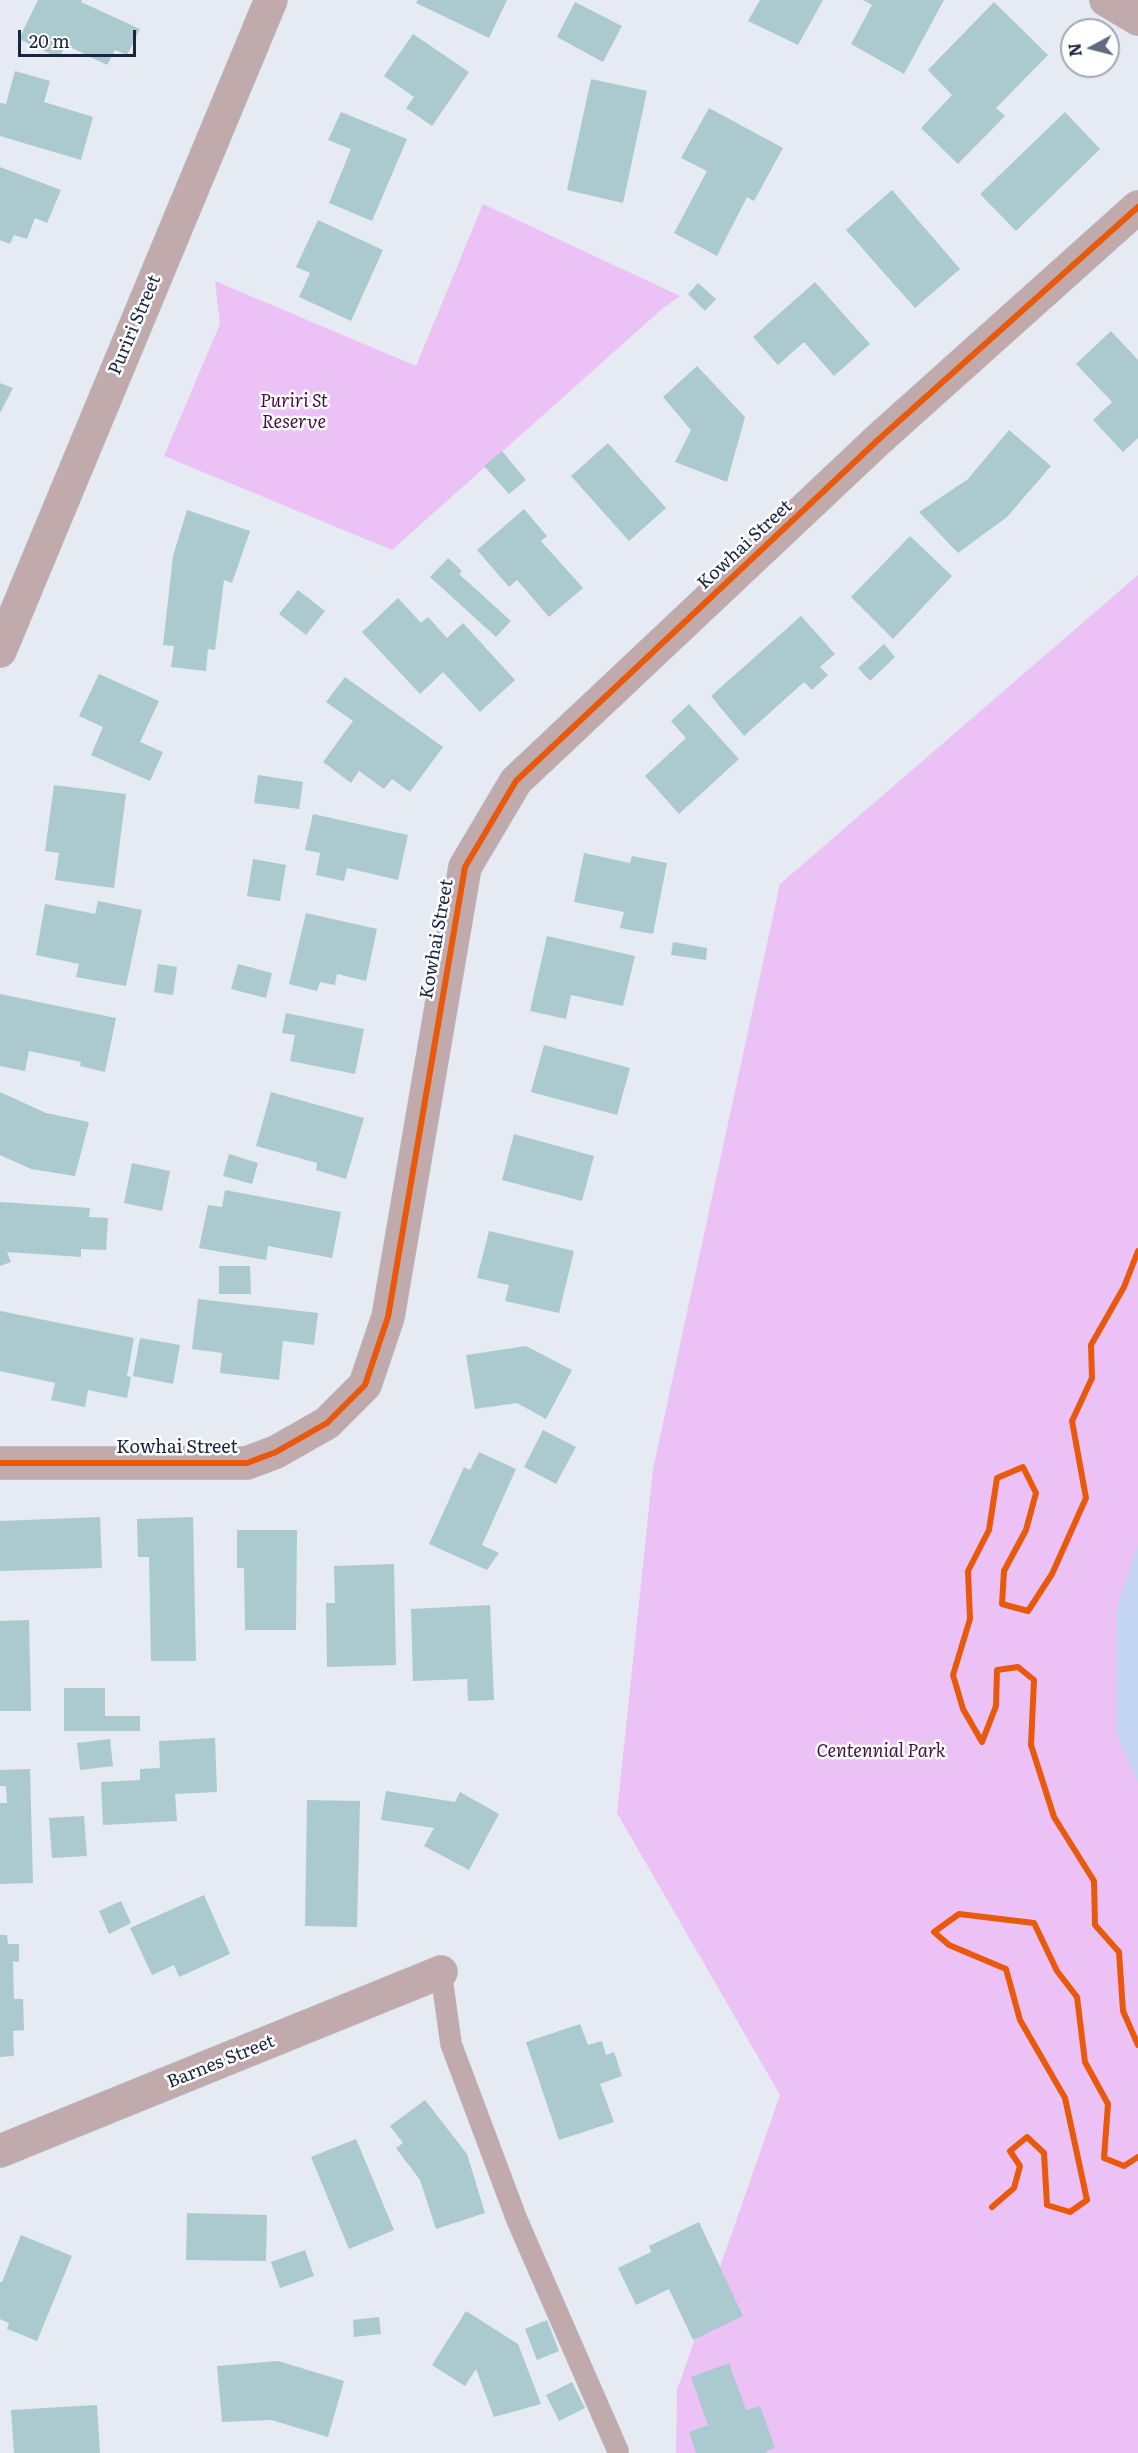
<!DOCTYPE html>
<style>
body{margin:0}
#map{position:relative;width:1138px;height:2453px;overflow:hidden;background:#e6eaf2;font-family:Literata,serif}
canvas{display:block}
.north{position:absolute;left:1060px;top:18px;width:60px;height:60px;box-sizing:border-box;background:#fff;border:2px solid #a3a8b3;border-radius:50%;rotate:263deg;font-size:16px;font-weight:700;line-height:24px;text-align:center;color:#192642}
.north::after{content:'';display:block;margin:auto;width:21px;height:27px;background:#616b80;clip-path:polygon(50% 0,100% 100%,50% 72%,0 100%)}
.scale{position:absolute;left:18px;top:30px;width:118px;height:27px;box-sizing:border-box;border:3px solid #192642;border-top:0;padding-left:8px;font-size:18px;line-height:21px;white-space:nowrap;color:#192642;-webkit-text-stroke:4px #fff;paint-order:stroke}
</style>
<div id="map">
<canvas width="1138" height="2453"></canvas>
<div class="north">N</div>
<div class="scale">20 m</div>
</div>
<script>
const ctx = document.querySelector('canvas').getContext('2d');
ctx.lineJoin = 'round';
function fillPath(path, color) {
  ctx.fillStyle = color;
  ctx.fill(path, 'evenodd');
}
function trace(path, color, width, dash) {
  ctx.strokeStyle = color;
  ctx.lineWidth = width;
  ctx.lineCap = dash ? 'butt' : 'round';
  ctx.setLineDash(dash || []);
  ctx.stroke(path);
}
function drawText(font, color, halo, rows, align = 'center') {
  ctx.font = font + ' Literata,serif';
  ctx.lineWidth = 5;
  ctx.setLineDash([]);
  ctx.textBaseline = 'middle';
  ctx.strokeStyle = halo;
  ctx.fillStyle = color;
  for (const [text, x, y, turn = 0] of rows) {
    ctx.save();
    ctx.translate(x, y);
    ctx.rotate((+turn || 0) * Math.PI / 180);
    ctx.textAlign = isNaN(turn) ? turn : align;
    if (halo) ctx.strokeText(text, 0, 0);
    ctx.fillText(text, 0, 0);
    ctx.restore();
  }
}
const green = new Path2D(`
 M 483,204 L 680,296 L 662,309 L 392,550 L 164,456 L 220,324 L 215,281 L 416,366 Z
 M 1138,575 L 1138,2453 L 676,2453 L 677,2390 L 780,2095 L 617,1813 L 653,1469 L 780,884 Z`);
const water = new Path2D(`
 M 1138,1545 L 1138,1782 L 1116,1734 L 1117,1607 Z`);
const building = new Path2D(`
 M 38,0 L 82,0 L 81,2 L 140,29 L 127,55 L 115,50 L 107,65 L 66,45 L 59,58 L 19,39 Z
 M 418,0 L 507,0 L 489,38 L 416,3 Z
 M 760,0 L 823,0 L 798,45 L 748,21 Z
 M 863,0 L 944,0 L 904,74 L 851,44 L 872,5 Z
 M 575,2 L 622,26 L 603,62 L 557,37 Z
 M 994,2 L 1048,55 L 996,108 L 1005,116 L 958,164 L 921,128 L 952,95 L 928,70 Z
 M 413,34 L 469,72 L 432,126 L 406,108 L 414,97 L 384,76 Z
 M 15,71 L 50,81 L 44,102 L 93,117 L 81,160 L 0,136 L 0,103 L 6,104 Z
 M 591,79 L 647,91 L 623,203 L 567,190 Z
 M 709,108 L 783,148 L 754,201 L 747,197 L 717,256 L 674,233 L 707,171 L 681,158 Z
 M 341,112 L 407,139 L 372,221 L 329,203 L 351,149 L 328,140 Z
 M 1065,112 L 1100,149 L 1016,231 L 980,194 Z
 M 0,167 L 61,190 L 47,223 L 35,218 L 27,239 L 14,235 L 10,244 L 0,240 Z
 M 892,190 L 960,269 L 915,308 L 846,230 Z
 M 318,220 L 383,250 L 351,321 L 299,297 L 310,273 L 296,267 Z
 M 815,282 L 870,344 L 834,376 L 804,342 L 778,365 L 753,337 Z
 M 698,283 L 716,299 L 705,311 L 688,294 Z
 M 1111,331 L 1138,360 L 1138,438 L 1123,452 L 1093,420 L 1112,402 L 1076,364 Z
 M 697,366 L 745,417 L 727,482 L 675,462 L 691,430 L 663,397 Z
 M 0,383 L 13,388 L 0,413 Z
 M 1009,430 L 1051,466 L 1007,517 L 958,553 L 919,512 L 968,479 Z
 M 608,443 L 666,508 L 629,541 L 571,476 Z
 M 502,451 L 526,480 L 509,494 L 484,466 Z
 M 524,509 L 547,536 L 541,541 L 583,588 L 549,617 L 517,580 L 509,587 L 477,550 Z
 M 187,510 L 250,531 L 232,583 L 224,580 L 215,650 L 208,649 L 206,671 L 171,667 L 174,646 L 163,645 L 173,556 Z
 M 910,536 L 952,576 L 893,639 L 851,597 Z
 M 448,558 L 462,571 L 459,574 L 511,621 L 496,637 L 430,577 Z
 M 298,590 L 325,611 L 306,635 L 279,614 Z
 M 398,598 L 421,623 L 428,617 L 447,638 L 463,623 L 515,680 L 480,712 L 443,672 L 420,694 L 362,632 Z
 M 801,616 L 835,654 L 820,667 L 828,675 L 812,690 L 804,682 L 744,736 L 711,696 Z
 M 884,644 L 895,657 L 870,681 L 858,668 Z
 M 99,674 L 159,701 L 140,742 L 163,752 L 150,781 L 91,755 L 103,727 L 79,716 Z
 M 345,677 L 443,747 L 410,792 L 392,779 L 384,789 L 359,771 L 351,783 L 323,762 L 353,721 L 326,702 Z
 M 689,704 L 739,759 L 679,814 L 645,776 L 686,738 L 671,721 Z
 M 258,775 L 303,782 L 299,809 L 254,803 Z
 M 54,785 L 126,794 L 114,888 L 55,880 L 59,853 L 45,851 Z
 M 313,814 L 408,835 L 398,880 L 347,868 L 344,881 L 316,875 L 320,853 L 305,850 Z
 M 584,853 L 630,863 L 632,856 L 667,863 L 653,934 L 620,928 L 624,912 L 574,902 Z
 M 253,859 L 286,865 L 280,901 L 247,896 Z
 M 98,901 L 142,910 L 126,986 L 76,977 L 79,964 L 36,955 L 45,904 L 95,914 Z
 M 306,913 L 377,929 L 366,981 L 337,974 L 335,985 L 320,982 L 317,991 L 289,984 Z
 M 547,936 L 635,956 L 623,1006 L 571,995 L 566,1019 L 530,1011 Z
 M 673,942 L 707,948 L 706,960 L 671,955 Z
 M 158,964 L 177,967 L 173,995 L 154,992 Z
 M 238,964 L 272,973 L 266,998 L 231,989 Z
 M 0,994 L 116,1018 L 105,1072 L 80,1066 L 81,1062 L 29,1051 L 25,1071 L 0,1066 Z
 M 286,1013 L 364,1029 L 355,1074 L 290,1061 L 295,1035 L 282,1033 Z
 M 544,1045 L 630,1068 L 617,1115 L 531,1092 Z
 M 0,1092 L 46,1113 L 89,1122 L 75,1176 L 31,1169 L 0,1155 Z
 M 271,1092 L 364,1118 L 346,1179 L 316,1170 L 317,1163 L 256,1146 Z
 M 514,1134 L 594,1156 L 582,1201 L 502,1180 Z
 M 229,1154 L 258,1163 L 252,1184 L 223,1176 Z
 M 132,1163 L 170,1171 L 162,1211 L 124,1203 Z
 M 225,1190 L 341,1212 L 332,1258 L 268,1246 L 266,1260 L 199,1248 L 208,1205 L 222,1207 Z
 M 0,1202 L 90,1208 L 89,1217 L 108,1218 L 106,1250 L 81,1249 L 81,1257 L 7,1252 L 11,1262 L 0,1266 Z
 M 489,1231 L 574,1251 L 559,1313 L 505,1301 L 509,1285 L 477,1278 Z
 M 219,1266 L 250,1266 L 251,1294 L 219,1294 Z
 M 198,1299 L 318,1313 L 314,1345 L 283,1341 L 279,1380 L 220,1373 L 222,1353 L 192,1349 Z
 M 0,1311 L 134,1338 L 127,1376 L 131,1377 L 127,1398 L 88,1390 L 85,1407 L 51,1400 L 55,1383 L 0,1371 Z
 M 140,1338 L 180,1345 L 173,1384 L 133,1376 Z
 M 526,1346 L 572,1370 L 546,1419 L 517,1403 L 475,1409 L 466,1355 Z
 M 543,1430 L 576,1447 L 556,1484 L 524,1467 Z
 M 479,1452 L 516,1469 L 482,1545 L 499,1553 L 487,1570 L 429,1544 L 464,1467 L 470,1470 Z
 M 100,1517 L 102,1568 L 0,1571 L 0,1521 Z
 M 193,1517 L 196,1661 L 151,1661 L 149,1557 L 138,1557 L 137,1519 Z
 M 237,1530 L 297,1530 L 296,1630 L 245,1630 L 244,1568 L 237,1568 Z
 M 394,1564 L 396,1665 L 327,1667 L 326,1603 L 335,1603 L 334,1566 Z
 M 490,1605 L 494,1700 L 468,1701 L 467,1679 L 413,1681 L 411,1609 Z
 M 29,1620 L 31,1711 L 0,1711 L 0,1621 Z
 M 64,1688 L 105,1688 L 105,1716 L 140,1716 L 140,1731 L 64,1731 Z
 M 215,1738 L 217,1792 L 175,1794 L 177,1821 L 103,1825 L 101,1782 L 140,1780 L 140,1769 L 160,1768 L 159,1741 Z
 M 110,1739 L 113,1766 L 80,1770 L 77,1743 Z
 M 30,1769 L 33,1883 L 0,1884 L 0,1803 L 7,1803 L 6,1786 L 0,1786 L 0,1770 Z
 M 386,1791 L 455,1802 L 460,1792 L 499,1814 L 469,1870 L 424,1846 L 434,1828 L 381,1820 Z
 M 307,1800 L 360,1801 L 357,1927 L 305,1926 Z
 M 84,1816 L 87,1856 L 52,1858 L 49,1818 Z
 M 204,1895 L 230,1954 L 179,1977 L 174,1965 L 152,1975 L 130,1928 Z
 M 121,1901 L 131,1923 L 109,1934 L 99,1911 Z
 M 0,1935 L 7,1935 L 8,1944 L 19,1944 L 19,1962 L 13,1961 L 14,1999 L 23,1999 L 24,2030 L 13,2031 L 14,2056 L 0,2057 Z
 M 580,2024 L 588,2045 L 602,2041 L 606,2055 L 614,2052 L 622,2076 L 600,2084 L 614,2122 L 559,2140 L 526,2042 Z
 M 425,2100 L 467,2154 L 485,2213 L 436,2229 L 420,2180 L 396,2148 L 403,2143 L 390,2126 Z
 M 356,2139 L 394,2230 L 349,2249 L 311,2157 Z
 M 187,2213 L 267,2215 L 266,2261 L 186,2260 Z
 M 699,2222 L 743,2316 L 693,2340 L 669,2289 L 636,2305 L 618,2268 L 651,2252 L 649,2246 Z
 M 21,2235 L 72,2256 L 37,2341 L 7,2329 L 9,2323 L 0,2319 L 0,2282 L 2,2282 Z
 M 305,2250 L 314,2276 L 280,2288 L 271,2262 Z
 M 466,2311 L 518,2344 L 541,2404 L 494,2417 L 476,2369 L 465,2386 L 432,2365 Z
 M 379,2317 L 381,2334 L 354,2337 L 353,2320 Z
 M 547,2320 L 559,2351 L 537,2360 L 525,2329 Z
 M 278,2361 L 344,2381 L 328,2437 L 271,2420 L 222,2422 L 217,2366 Z
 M 729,2363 L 746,2410 L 760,2406 L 775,2448 L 766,2451 L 767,2453 L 696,2453 L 689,2432 L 708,2425 L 691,2377 Z
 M 572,2382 L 585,2408 L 559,2421 L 546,2395 Z
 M 97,2405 L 100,2453 L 14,2453 L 11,2410 Z`);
const service = new Path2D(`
 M 441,1972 L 451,2044 L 517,2220 L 618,2451`);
const minor = new Path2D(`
 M 1106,0 L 1138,19
 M 0,651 L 271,0
 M 0,1463 L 247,1463 L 276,1452 L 327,1423 L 365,1385 L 388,1317 L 465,867 L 516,781 L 879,439 L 1138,207
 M 0,2151 L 441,1972`);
const cycleway = new Path2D(`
 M 1138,1251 L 1124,1287 L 1091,1345 L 1092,1378 L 1072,1421 L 1086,1498 L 1052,1574 L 1028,1611 L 1002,1604 L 1004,1571 L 1026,1530 L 1036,1493 L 1023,1467 L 997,1478 L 989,1530 L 968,1571 L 970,1619 L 953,1675 L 963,1709 L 982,1742 L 996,1706 L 997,1670 L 1018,1667 L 1034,1680 L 1031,1745 L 1054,1817 L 1094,1881 L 1095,1925 L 1119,1952 L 1123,2011 L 1138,2045
 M 0,1463 L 247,1463 L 276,1452 L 327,1423 L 365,1385 L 388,1317 L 465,867 L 516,781 L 879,439 L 1138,207
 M 992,2207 L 1014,2188 L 1020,2166 L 1010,2151 L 1027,2137 L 1044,2153 L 1047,2205 L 1070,2212 L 1087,2200 L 1065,2098 L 1020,2020 L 1006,1969 L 949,1945 L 934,1932 L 959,1914 L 1034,1923 L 1057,1971 L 1077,1997 L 1085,2062 L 1108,2104 L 1104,2158 L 1124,2166 L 1138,2157`);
const streetNames = [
 ["Puriri Street",135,325,-67],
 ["Kowhai Street",745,545,-43],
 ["Kowhai Street",437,939,-80],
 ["Kowhai Street",177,1448],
 ["Barnes Street",221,2062,-22]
];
const parkNames = [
 ["Puriri St",294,402],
 ["Reserve",294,423],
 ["Centennial Park",881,1752]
];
fillPath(green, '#ecc2f6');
fillPath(water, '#c4d4f3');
fillPath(building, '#abcad0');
trace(service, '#c2c8d2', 22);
trace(minor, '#c2c8d2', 34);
trace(service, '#c1aaab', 21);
trace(minor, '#c1aaab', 33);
trace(cycleway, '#e8590c', 6);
drawText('18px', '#192642', '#fff', streetNames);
drawText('italic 18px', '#430f49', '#fff', parkNames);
</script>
